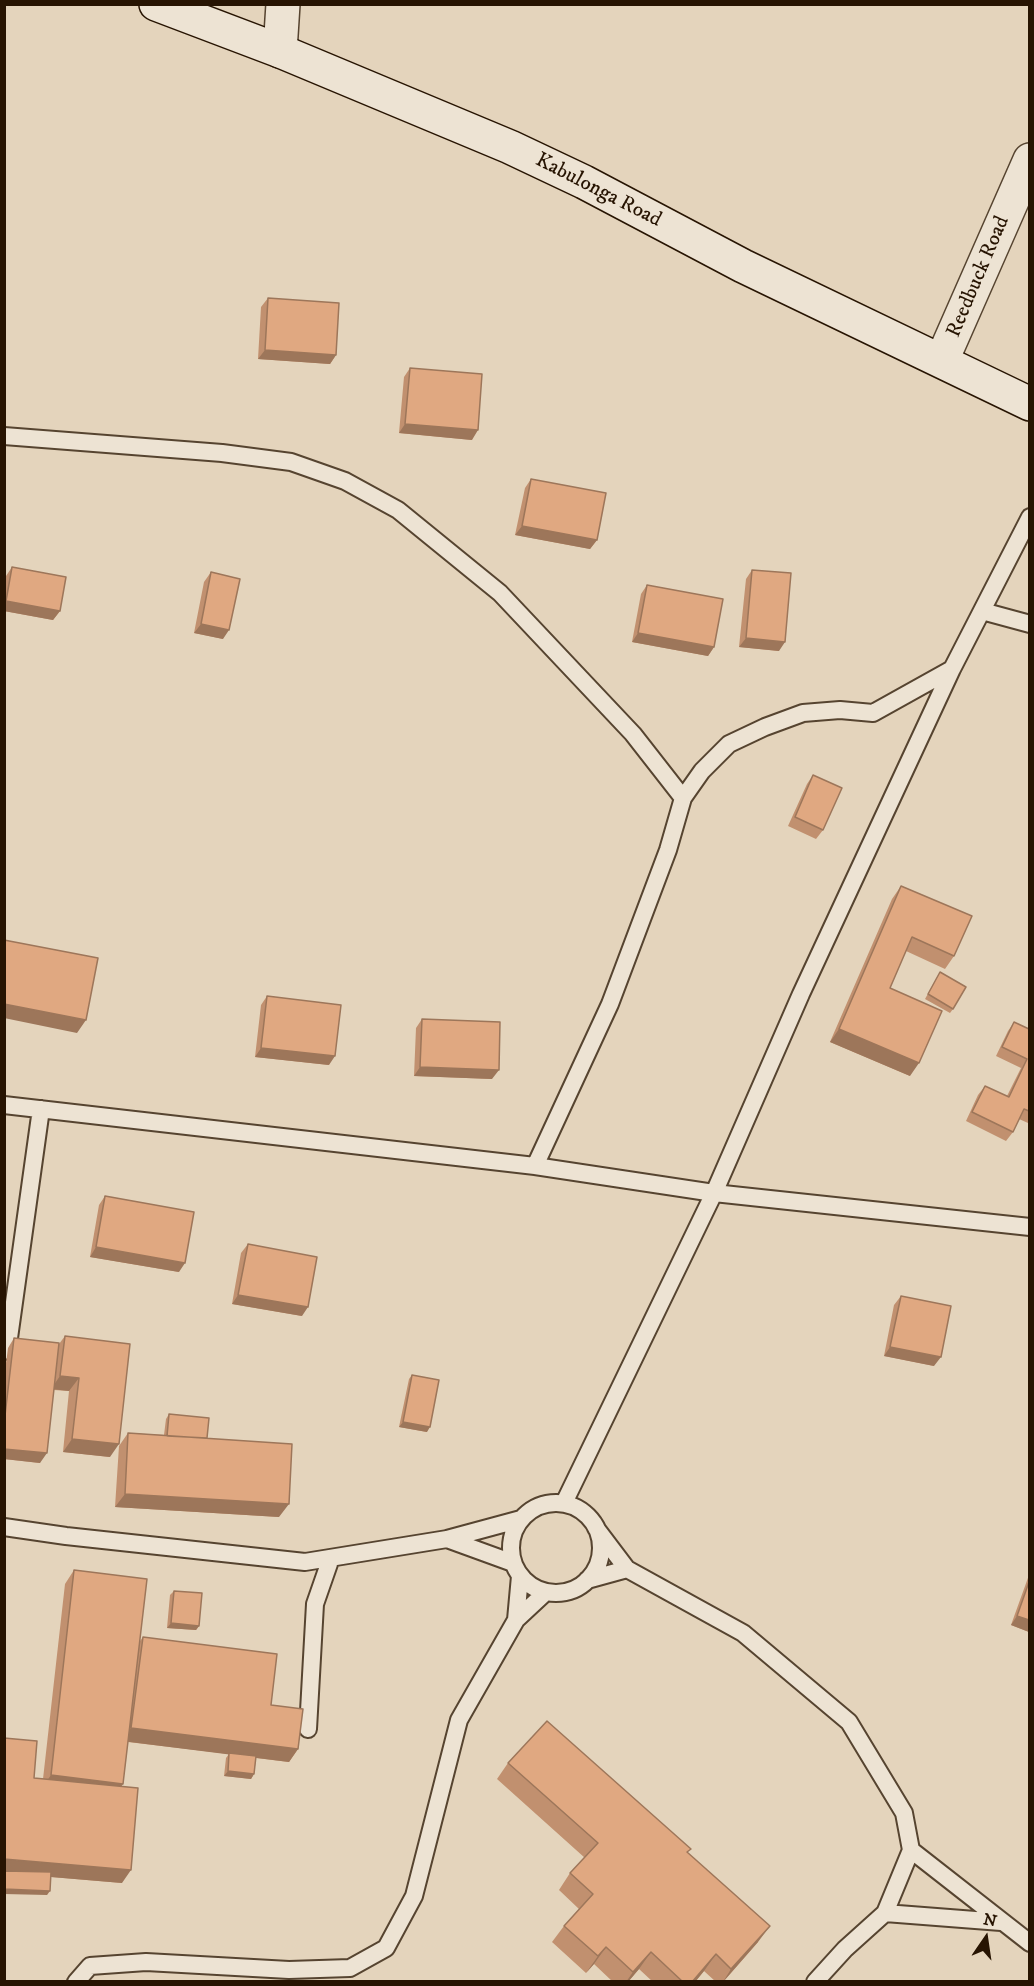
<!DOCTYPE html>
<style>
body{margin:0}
#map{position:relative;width:1034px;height:1986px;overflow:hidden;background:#e4d4bc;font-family:"IM FELL DW Pica",serif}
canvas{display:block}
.frame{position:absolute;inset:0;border:6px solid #271402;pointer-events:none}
.north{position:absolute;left:956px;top:1908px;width:60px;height:60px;-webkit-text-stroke:4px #ede3d3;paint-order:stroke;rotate:13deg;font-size:16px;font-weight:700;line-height:24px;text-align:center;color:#271402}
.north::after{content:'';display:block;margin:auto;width:21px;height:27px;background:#271402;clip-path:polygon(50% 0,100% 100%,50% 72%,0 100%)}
</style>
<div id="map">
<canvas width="1034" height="1986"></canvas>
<div class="frame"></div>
<div class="north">N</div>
</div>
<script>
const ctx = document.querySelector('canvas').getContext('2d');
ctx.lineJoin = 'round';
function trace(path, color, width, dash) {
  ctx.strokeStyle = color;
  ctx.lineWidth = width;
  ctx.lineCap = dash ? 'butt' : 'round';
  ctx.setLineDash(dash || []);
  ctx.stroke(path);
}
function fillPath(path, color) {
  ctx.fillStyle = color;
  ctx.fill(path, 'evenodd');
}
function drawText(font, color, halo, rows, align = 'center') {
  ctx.font = font + ' "IM FELL DW Pica",serif';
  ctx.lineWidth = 4.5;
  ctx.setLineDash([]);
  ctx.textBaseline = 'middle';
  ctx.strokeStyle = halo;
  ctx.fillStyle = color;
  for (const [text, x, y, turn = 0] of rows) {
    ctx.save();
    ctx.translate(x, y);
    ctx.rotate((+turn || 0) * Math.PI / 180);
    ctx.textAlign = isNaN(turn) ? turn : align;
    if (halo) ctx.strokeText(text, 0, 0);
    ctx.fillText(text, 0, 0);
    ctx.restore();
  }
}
const lane = new Path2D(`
 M 4,436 L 222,453 L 291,462 L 345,481 L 398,510 L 500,593 L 633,734 L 683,798
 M 982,611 L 1030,624
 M 4,1105 L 535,1166 L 714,1193 L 1030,1227
 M 535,1166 L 610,1004 L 668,850 L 683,798 L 702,771 L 729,744 L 765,727 L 803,713 L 840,710 L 873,713 L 952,669
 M 4,1351 L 9,1338 L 41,1109
 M511 1548a45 45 0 1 1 90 0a45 45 0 1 1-90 0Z
 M 564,1503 L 714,1193 L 801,994 L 952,669 L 1030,517
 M 4,1527 L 66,1536 L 305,1562 L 447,1539 L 521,1519
 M 596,1528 L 627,1569 L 743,1633 L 849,1722 L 904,1813 L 911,1850 L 885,1913 L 845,1949 L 815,1982
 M 447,1539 L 513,1563
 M 587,1580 L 627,1569
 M 516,1620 L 520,1576
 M 308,1729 L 315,1604 L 331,1558
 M 911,1850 L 1030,1943
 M 885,1913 L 1001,1922
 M 76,1982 L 90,1966 L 146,1962 L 289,1970 L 350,1968 L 386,1948 L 414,1896 L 459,1720 L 516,1620 L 545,1593`);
const street = new Path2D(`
 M 280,51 L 283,4
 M 942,360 L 1030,160`);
const secondary = new Path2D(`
 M 156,4 L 280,51 L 510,147 L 584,182 L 743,266 L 1030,404`);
const wall = new Path2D(`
 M 268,298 L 336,355 L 330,364 L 258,359 L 261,307 Z
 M 410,368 L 472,440 L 399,433 L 404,377 Z
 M 531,479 L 597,540 L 590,549 L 515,535 L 525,488 Z
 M 12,567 L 60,611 L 53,620 L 4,611 L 4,583 L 6,576 Z
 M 752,570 L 779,651 L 739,647 L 746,579 Z
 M 211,572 L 223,639 L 194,633 L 204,582 Z
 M 647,585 L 714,647 L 708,656 L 632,642 L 641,594 Z
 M 813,775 L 823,830 L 816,839 L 788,826 L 807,784 Z
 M 901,886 L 954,956 L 945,969 L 906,951 L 890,988 L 910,1076 L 830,1042 L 892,899 Z
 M 940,972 L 953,1009 L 950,1013 L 925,999 Z
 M 267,996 L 329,1065 L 255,1057 L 261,1005 Z
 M 422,1019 L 492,1079 L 414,1076 L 416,1028 Z
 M 1014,1022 L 1029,1029 L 1029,1121 L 1028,1123 L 1019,1119 L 1013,1132 L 1006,1141 L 966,1121 L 978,1095 L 985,1086 L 1007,1096 L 1021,1068 L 996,1056 L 1008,1031 Z
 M 105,1196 L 179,1272 L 90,1257 L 99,1205 Z
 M 248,1244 L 302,1316 L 232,1304 L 241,1253 Z
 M 901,1296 L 934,1366 L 884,1356 L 894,1305 Z
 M 65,1336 L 110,1457 L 63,1452 L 69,1391 L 54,1390 L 40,1463 L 4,1459 L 4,1378 L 8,1348 L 14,1338 L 59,1344 Z
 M 412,1375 L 427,1432 L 399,1427 L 409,1379 Z
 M 169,1414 L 207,1438 L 279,1517 L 115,1507 L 119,1446 L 128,1433 L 164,1435 L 166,1419 Z
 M 74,1570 L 140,1641 L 143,1637 L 271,1705 L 298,1749 L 289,1762 L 256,1758 L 254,1774 L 251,1779 L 224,1776 L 226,1758 L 229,1754 L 128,1742 L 123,1784 L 121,1786 L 122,1883 L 51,1877 L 47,1895 L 34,1778 L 43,1779 L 65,1584 Z
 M 1029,1575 L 1029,1632 L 1011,1625 Z
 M 174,1591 L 199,1626 L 196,1630 L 167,1628 L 170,1595 Z
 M 508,1763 L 688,1853 L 758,1942 L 723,1982 L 716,1982 L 704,1971 L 695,1982 L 653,1982 L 639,1969 L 628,1982 L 613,1982 L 594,1964 L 586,1973 L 552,1942 L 564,1926 L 579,1909 L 559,1890 L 570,1873 L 585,1858 L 497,1779 Z`);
const shadedWall = new Path2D(`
 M 265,350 L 336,355 L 330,364 L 258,359 Z
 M 405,424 L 478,430 L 472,440 L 399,433 Z
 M 522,526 L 597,540 L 590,549 L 515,535 Z
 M 6,601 L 60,611 L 53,620 L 4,611 L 4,602 Z
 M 201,624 L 229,630 L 223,639 L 194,633 Z
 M 638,633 L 714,647 L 708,656 L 632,642 Z
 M 746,638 L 785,642 L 779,651 L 739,647 Z
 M 4,1004 L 86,1020 L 77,1033 L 4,1018 Z
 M 839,1029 L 919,1063 L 910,1076 L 830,1042 Z
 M 261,1048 L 335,1056 L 329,1065 L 255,1057 Z
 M 420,1067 L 499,1070 L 492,1079 L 414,1076 Z
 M 96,1247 L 185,1263 L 179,1272 L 90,1257 Z
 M 238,1295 L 308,1307 L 302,1316 L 232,1304 Z
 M 890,1347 L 941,1357 L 934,1366 L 884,1356 Z
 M 60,1376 L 79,1378 L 69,1391 L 51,1389 Z
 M 403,1422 L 430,1427 L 427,1432 L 399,1427 Z
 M 72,1439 L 119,1444 L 110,1457 L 63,1452 Z
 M 4,1449 L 47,1453 L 40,1463 L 4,1459 Z
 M 125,1494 L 289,1504 L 279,1517 L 115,1507 Z
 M 1017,1616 L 1029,1620 L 1029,1632 L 1011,1625 Z
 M 171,1623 L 199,1626 L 196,1630 L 167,1628 Z
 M 131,1728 L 298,1749 L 289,1762 L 122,1741 Z
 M 228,1771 L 254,1774 L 251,1779 L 224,1776 Z
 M 51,1775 L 123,1784 L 114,1797 L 42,1788 Z
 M 4,1859 L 131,1870 L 122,1883 L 4,1873 Z
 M 4,1889 L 50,1891 L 47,1895 L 4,1894 Z
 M 770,1926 L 758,1942 L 723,1982 L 731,1969 Z
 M 606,1947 L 594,1964 L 586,1973 L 598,1956 Z
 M 651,1952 L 639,1969 L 628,1982 L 626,1982 L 633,1972 Z
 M 716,1954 L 704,1971 L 695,1982 L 692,1982 Z`);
const building = new Path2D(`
 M 268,298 L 339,303 L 336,355 L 265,350 Z
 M 410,368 L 482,374 L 478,430 L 405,424 Z
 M 531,479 L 606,493 L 597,540 L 522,526 Z
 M 12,567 L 66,577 L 60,611 L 6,601 Z
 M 752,570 L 791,573 L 785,642 L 746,638 Z
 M 211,572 L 240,579 L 229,630 L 201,624 Z
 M 647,585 L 723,599 L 714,647 L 638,633 Z
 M 813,775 L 842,788 L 823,830 L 795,817 Z
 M 901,886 L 972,916 L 954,956 L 912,937 L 890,988 L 942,1011 L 919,1063 L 839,1029 Z
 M 4,940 L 98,958 L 86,1020 L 4,1004 Z
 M 940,972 L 966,987 L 953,1009 L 928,994 Z
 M 267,996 L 341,1005 L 335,1056 L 261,1048 Z
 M 422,1019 L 500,1022 L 499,1070 L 420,1067 Z
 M 1014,1022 L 1029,1029 L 1029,1111 L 1024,1109 L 1013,1132 L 972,1112 L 985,1086 L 1009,1097 L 1027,1059 L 1002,1047 Z
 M 105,1196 L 194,1212 L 185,1263 L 96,1247 Z
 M 248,1244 L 317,1257 L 308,1307 L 238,1295 Z
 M 901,1296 L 951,1306 L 941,1357 L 890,1347 Z
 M 65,1336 L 130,1344 L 119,1444 L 72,1439 L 79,1378 L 60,1376 Z
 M 14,1338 L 59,1343 L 47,1453 L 4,1449 L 4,1424 Z
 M 412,1375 L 439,1380 L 430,1427 L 403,1422 Z
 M 169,1414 L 209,1418 L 207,1438 L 167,1436 Z
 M 128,1433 L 292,1444 L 289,1504 L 125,1494 Z
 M 74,1570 L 147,1579 L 123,1784 L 51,1775 Z
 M 1029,1582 L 1029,1620 L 1017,1616 Z
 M 174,1591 L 202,1593 L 199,1626 L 171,1623 Z
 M 143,1637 L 277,1654 L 271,1705 L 303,1709 L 298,1749 L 131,1728 Z
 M 547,1721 L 691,1849 L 687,1852 L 770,1926 L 731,1969 L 716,1954 L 692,1982 L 683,1982 L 651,1952 L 633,1972 L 606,1947 L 598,1956 L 564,1926 L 593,1894 L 570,1873 L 598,1843 L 508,1763 Z
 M 4,1738 L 37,1741 L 34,1778 L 138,1788 L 131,1870 L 4,1859 Z
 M 229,1753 L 256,1756 L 254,1774 L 228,1771 Z
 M 4,1871 L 51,1872 L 50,1891 L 4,1889 Z`);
const streetNames = [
 ["Kabulonga Road",598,191,27],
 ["Reedbuck Road",979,277,-67]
];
trace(lane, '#564430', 20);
trace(street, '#564430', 36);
trace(secondary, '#271402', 36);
trace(lane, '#ede3d3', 16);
trace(street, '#ede3d3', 33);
trace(secondary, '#ede3d3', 33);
fillPath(wall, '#c1906f');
fillPath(shadedWall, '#9d765a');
fillPath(building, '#e0a881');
trace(building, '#9d765a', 1.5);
drawText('21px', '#271402', '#ede3d3', streetNames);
</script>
